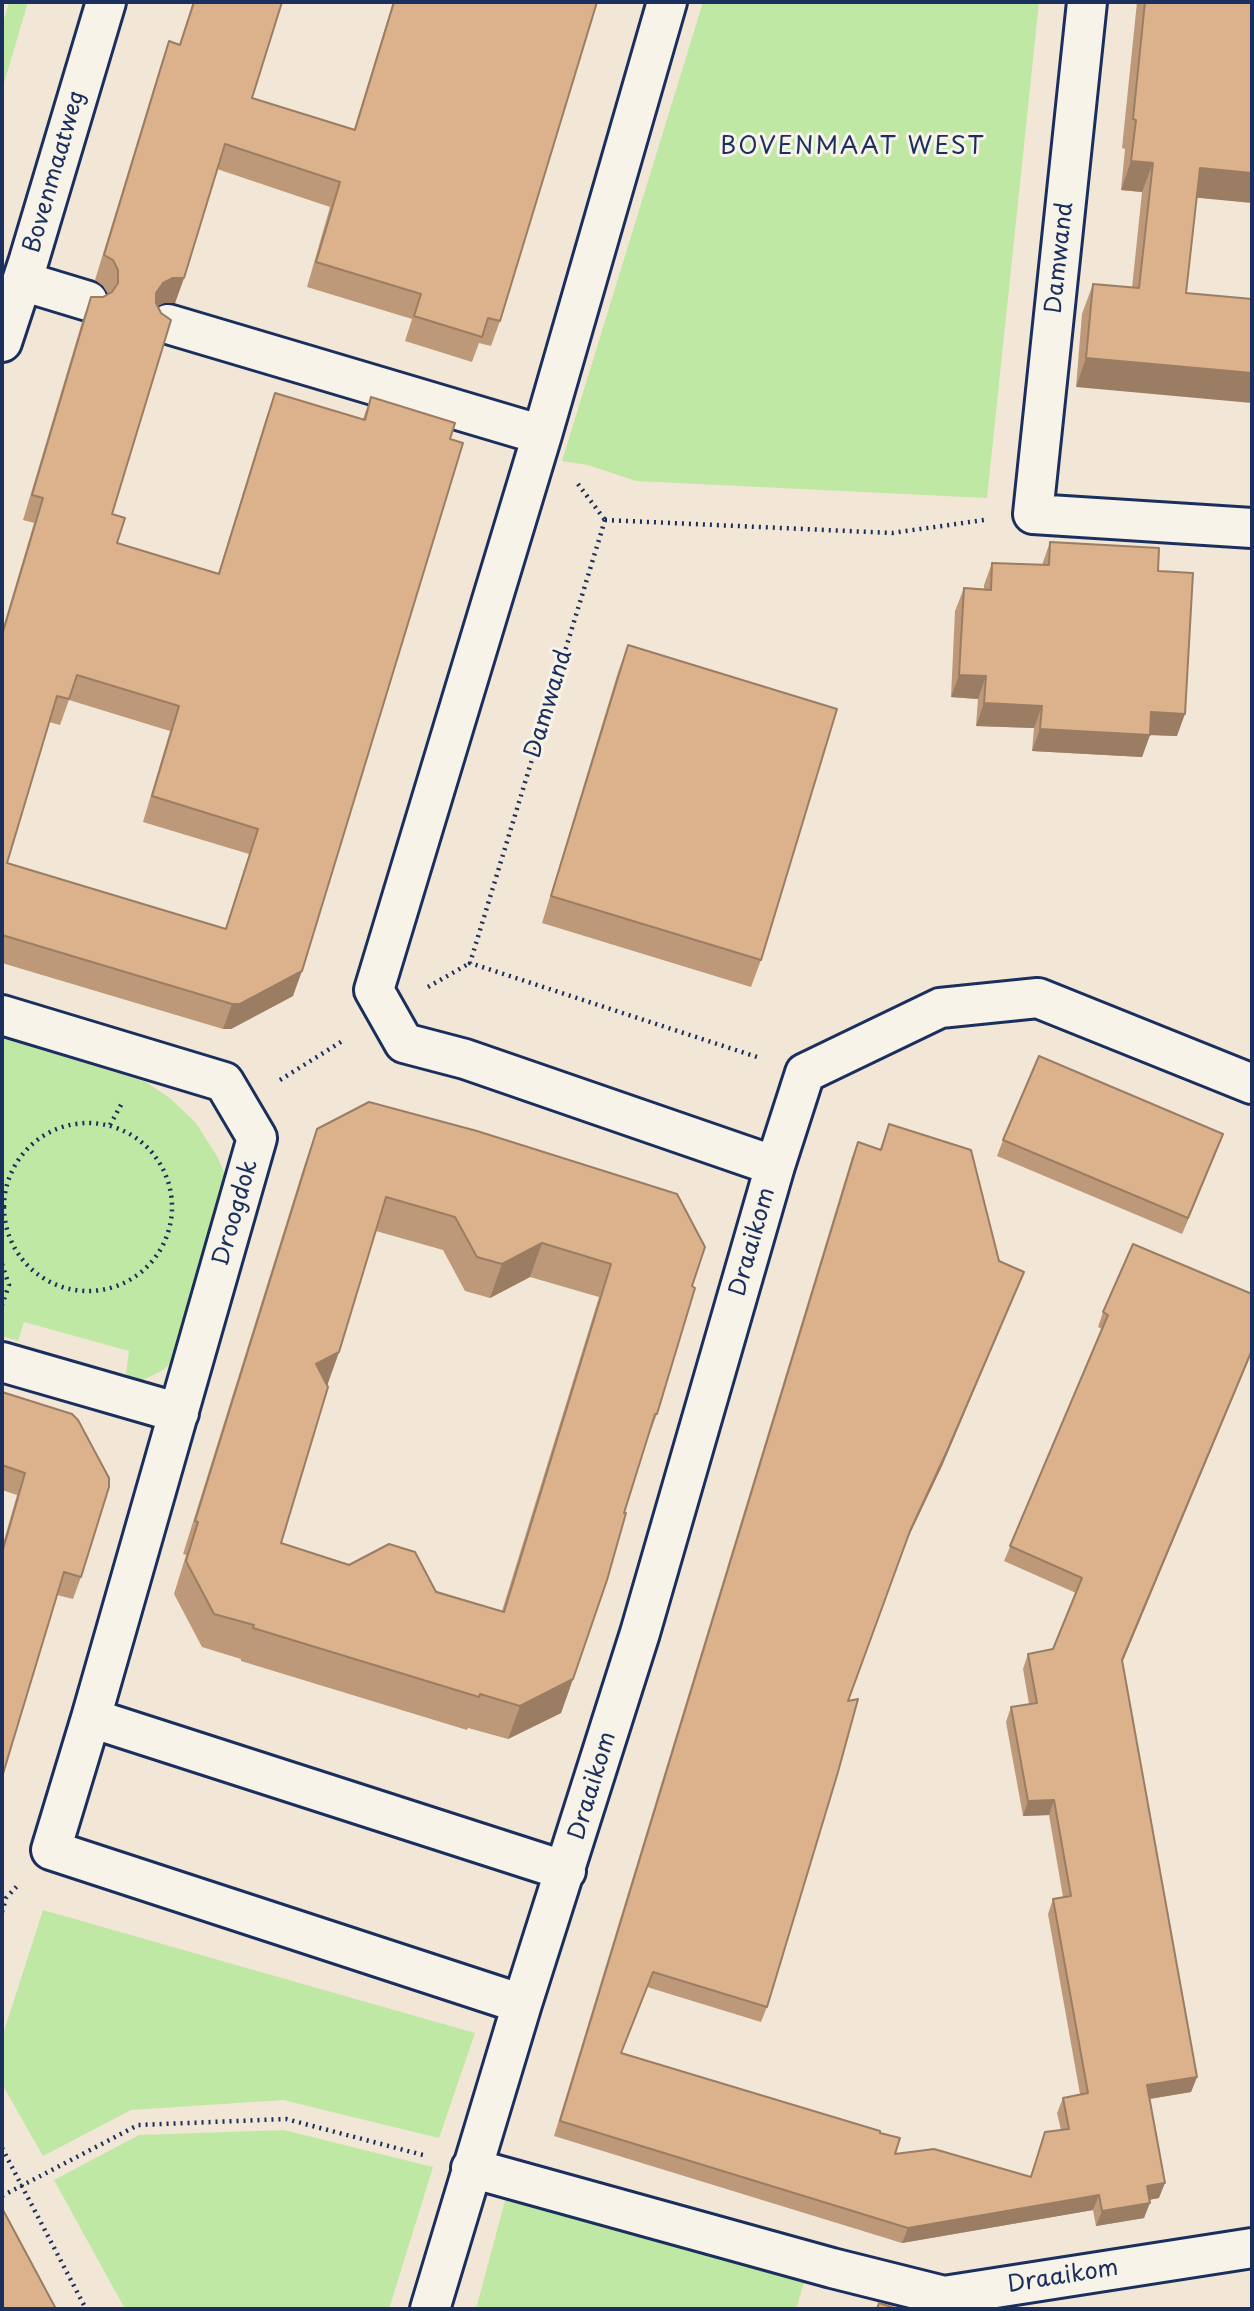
<!DOCTYPE html>
<style>
body{margin:0}
#map{position:relative;width:1254px;height:2311px;overflow:hidden;background:#f2e6d6;font-family:"Playpen Sans",sans-serif}
canvas{display:block}
.frame{position:absolute;inset:0;border:4px solid #1b2f5e;pointer-events:none}
</style>
<div id="map">
<canvas width="1254" height="2311"></canvas>
<div class="frame"></div>
</div>
<script>
const ctx = document.querySelector('canvas').getContext('2d');
ctx.lineJoin = 'round';
function fillPath(path, color) {
  ctx.fillStyle = color;
  ctx.fill(path, 'evenodd');
}
function trace(path, color, width, dash) {
  ctx.strokeStyle = color;
  ctx.lineWidth = width;
  ctx.lineCap = dash ? 'butt' : 'round';
  ctx.setLineDash(dash || []);
  ctx.stroke(path);
}
function drawText(font, color, halo, rows, align = 'center') {
  ctx.font = font + ' "Playpen Sans",sans-serif';
  ctx.lineWidth = 6;
  ctx.setLineDash([]);
  ctx.textBaseline = 'middle';
  ctx.strokeStyle = halo;
  ctx.fillStyle = color;
  for (const [text, x, y, turn = 0] of rows) {
    ctx.save();
    ctx.translate(x, y);
    ctx.rotate((+turn || 0) * Math.PI / 180);
    ctx.textAlign = isNaN(turn) ? turn : align;
    if (halo) ctx.strokeText(text, 0, 0);
    ctx.fillText(text, 0, 0);
    ctx.restore();
  }
}
const green = new Path2D(`
 M 9,2 L 28,2 L 2,90 L 2,27 Z
 M 703,2 L 1039,2 L 987,498 L 636,481 L 588,465 L 562,461 Z
 M 2,1038 L 146,1082 L 171,1099 L 196,1123 L 218,1158 L 228,1182 L 182,1346 C 170,1368 162,1372 140,1381 L 126,1374 L 129,1351 L 24,1322 L 18,1341 L 2,1336 Z
 M 43,1910 L 475,2033 L 439,2138 L 283,2100 L 131,2110 L 43,2156 L 2,2084 L 4,2031 Z
 M 284,2130 L 433,2167 L 389,2309 L 125,2309 L 54,2180 L 139,2135 Z
 M 506,2197 L 804,2283 L 796,2309 L 476,2309 Z`);
const path = new Path2D(`
 M 578,484 L 605,520
 M 605,520 L 470,963 L 757,1057
 M 605,520 L 892,533 L 984,520
 M 428,987 L 470,963
 M 280,1080 L 344,1040
 M4 1207a84 84 0 1 1 168 0a84 84 0 1 1-168 0Z
 M 110,1125 L 122,1103
 M 2,1264 L 9,1285 L 2,1305
 M 2,1912 L 6,1898 L 19,1884
 M 2,2148 L 86,2309
 M 2,2196 L 138,2125 L 286,2119 L 423,2155`);
const minor = new Path2D(`
 M 667,2 L 542,435 L 374,990 L 404,1043 L 465,1059 L 775,1166
 M 1087,2 L 1033,514 L 1252,528
 M 22,281 L 88,301
 M 168,324 L 542,435
 M 2,342 L 28,263 L 106,2
 M 2,1015 L 224,1082 L 257,1138 L 91,1718
 M 2,1362 L 179,1413
 M 522,2004 L 51,1850 L 91,1718 L 566,1871
 M 471,2168 L 832,2268 L 944,2296 L 1252,2248
 M 430,2309 L 522,2004 L 640,1633 L 775,1166 L 805,1073 L 940,1008 L 1038,998 L 1252,1084`);
const wall = new Path2D(`
 M 193,2 L 282,2 L 252,98 L 354,129 L 393,2 L 597,2 L 500,321 L 491,346 L 479,343 L 472,362 L 405,341 L 412,319 L 307,287 L 330,207 L 217,169 L 184,278 L 175,303 L 164,303 L 157,306 L 112,514 L 117,543 L 218,574 L 266,418 L 275,393 L 363,419 L 371,397 L 450,439 L 293,996 L 231,1029 L 223,1029 L 2,963 L 2,631 L 34,523 L 23,520 L 82,322 L 91,297 L 103,297 L 108,294 L 103,286 L 95,280 L 160,67 L 169,41 L 179,45 ZM 69,700 L 170,731 L 143,822 L 249,854 L 225,929 L 7,863 L 49,722 L 60,725 Z
 M 1137,2 L 1252,2 L 1197,198 L 1076,387 L 1082,314 L 1093,284 L 1132,288 L 1142,192 L 1121,190 L 1125,149 L 1122,148 Z
 M 1050,542 L 1158,571 L 1177,736 L 1150,735 L 1142,757 L 1032,751 L 1034,728 L 976,726 L 978,699 L 951,697 L 955,611 L 964,588 L 984,589 L 984,585 L 992,563 L 1042,565 Z
 M 628,645 L 761,960 L 751,987 L 542,923 L 618,672 Z
 M 889,1124 L 999,1261 L 1024,1272 L 942,1466 L 904,1546 L 848,1701 L 767,2007 L 761,2022 L 647,1987 L 621,2053 L 880,2133 L 895,2154 L 1030,2177 L 1045,2132 L 1061,2130 L 1057,2113 L 1063,2098 L 1080,2094 L 1048,1914 L 1053,1899 L 1063,1897 L 1049,1815 L 1023,1816 L 1006,1722 L 1011,1707 L 1029,1704 L 1023,1669 L 1028,1654 L 1053,1649 L 1076,1593 L 1004,1561 L 1102,1329 L 1098,1327 L 1103,1312 L 1133,1244 L 1122,1662 L 1197,2077 L 1191,2092 L 1150,2099 L 1159,2198 L 1149,2200 L 1144,2218 L 1096,2226 L 1093,2210 L 902,2243 L 554,2136 L 852,1157 L 858,1142 L 880,1149 Z
 M 317,1129 L 692,1286 L 657,1414 L 644,1448 L 573,1679 L 561,1713 L 508,1739 L 468,1728 L 467,1730 L 241,1661 L 241,1659 L 202,1647 L 174,1594 L 186,1555 L 183,1554 L 305,1163 ZM 376,1231 L 443,1250 L 465,1291 L 490,1298 L 530,1277 L 599,1297 L 502,1611 L 281,1543 L 327,1385 L 339,1352 Z
 M 1223,1134 L 1182,1234 L 997,1156 L 1003,1140 Z
 M 2,1392 L 81,1577 L 73,1599 L 57,1595 L 2,1777 L 2,1547 L 17,1495 L 2,1490 Z`);
const shadedWall = new Path2D(`
 M 1131,161 L 1153,163 L 1142,192 L 1121,190 Z
 M 1200,168 L 1252,173 L 1252,203 L 1189,197 Z
 M 173,278 L 184,278 L 175,303 L 164,303 L 154,308 L 156,293 L 163,283 Z
 M 1086,358 L 1252,373 L 1252,403 L 1076,387 Z
 M 959,675 L 986,676 L 978,699 L 951,697 Z
 M 984,703 L 1042,706 L 1034,728 L 976,726 Z
 M 1151,712 L 1185,714 L 1177,736 L 1150,735 L 1142,757 L 1032,751 L 1040,729 Z
 M 302,971 L 293,996 L 231,1029 L 223,1029 L 232,1004 Z
 M 1223,1134 L 1217,1150 L 1182,1234 L 1188,1218 Z
 M 542,1243 L 530,1277 L 490,1298 L 502,1264 Z
 M 1024,1272 L 942,1466 L 904,1546 L 910,1531 Z
 M 1252,1350 L 1252,1352 L 1117,1675 L 1122,1660 Z
 M 339,1352 L 327,1386 L 316,1364 Z
 M 573,1679 L 561,1713 L 508,1739 L 520,1706 Z
 M 1054,1800 L 1049,1815 L 1023,1816 L 1028,1801 Z
 M 1197,2077 L 1191,2092 L 1142,2100 L 1147,2085 Z
 M 1165,2183 L 1159,2198 L 1142,2201 L 1147,2186 Z
 M 1099,2195 L 1093,2210 L 902,2243 L 908,2228 Z
 M 1150,2203 L 1144,2218 L 1096,2226 L 1102,2211 Z`);
const building = new Path2D(`
 M 194,2 L 282,2 L 252,98 L 355,130 L 394,2 L 597,2 L 500,321 L 488,318 L 482,337 L 414,316 L 421,294 L 316,262 L 340,182 L 225,144 L 184,278 L 173,278 L 163,283 L 156,293 L 156,303 L 161,313 L 171,320 L 112,514 L 125,518 L 117,543 L 219,574 L 275,393 L 365,420 L 371,397 L 455,423 L 450,439 L 463,443 L 302,971 L 240,1004 L 232,1004 L 2,935 L 2,635 L 43,498 L 32,495 L 91,297 L 103,297 L 112,292 L 118,283 L 118,270 L 113,260 L 104,255 L 169,41 L 180,45 ZM 77,675 L 179,706 L 152,796 L 258,829 L 226,929 L 7,863 L 57,696 L 69,699 Z
 M 1145,2 L 1252,2 L 1252,173 L 1200,168 L 1186,293 L 1252,299 L 1252,373 L 1086,358 L 1093,284 L 1139,288 L 1153,163 L 1131,161 L 1136,120 L 1133,119 Z
 M 1050,542 L 1159,548 L 1158,571 L 1193,573 L 1185,714 L 1151,712 L 1150,735 L 1040,729 L 1042,706 L 984,703 L 986,676 L 959,675 L 964,588 L 991,590 L 992,563 L 1049,565 Z
 M 628,645 L 837,709 L 761,960 L 551,896 Z
 M 1039,1056 L 1223,1134 L 1188,1218 L 1003,1140 Z
 M 369,1102 L 477,1131 L 677,1194 L 705,1247 L 692,1286 L 695,1288 L 657,1414 L 655,1414 L 624,1513 L 626,1513 L 607,1580 L 573,1679 L 520,1706 L 480,1694 L 479,1697 L 253,1628 L 254,1625 L 214,1614 L 186,1561 L 198,1522 L 195,1521 L 317,1129 ZM 386,1197 L 455,1217 L 477,1257 L 502,1264 L 542,1243 L 611,1264 L 504,1612 L 436,1592 L 415,1552 L 389,1544 L 349,1565 L 281,1543 L 328,1387 L 316,1364 L 339,1352 Z
 M 889,1124 L 971,1150 L 999,1261 L 1024,1272 L 947,1451 L 910,1531 L 848,1701 L 858,1699 L 838,1772 L 767,2007 L 653,1972 L 621,2053 L 880,2131 L 880,2133 L 900,2138 L 895,2154 L 934,2149 L 1031,2177 L 1045,2132 L 1069,2129 L 1063,2098 L 1088,2093 L 1053,1899 L 1071,1896 L 1054,1800 L 1028,1801 L 1011,1707 L 1037,1703 L 1028,1654 L 1053,1649 L 1082,1578 L 1010,1546 L 1108,1315 L 1103,1312 L 1133,1244 L 1252,1294 L 1252,1350 L 1122,1660 L 1197,2077 L 1147,2085 L 1165,2183 L 1147,2186 L 1150,2203 L 1102,2211 L 1099,2195 L 908,2228 L 560,2121 L 858,1142 L 881,1150 Z
 M 2,1392 L 72,1414 L 78,1420 L 109,1478 L 109,1487 L 81,1577 L 64,1572 L 2,1777 L 2,1553 L 25,1473 L 2,1465 Z
 M 2,2208 L 56,2309 L 2,2309 Z
 M 879,2303 L 898,2309 L 877,2309 Z`);
const streetNames = [
 ["Bovenmaatweg",55,172,-74],
 ["Damwand",1060,258,-84],
 ["Damwand",549,704,-73],
 ["Droogdok",236,1213,-74],
 ["Draaikom",753,1242,-74],
 ["Draaikom",593,1786,-73],
 ["Draaikom",1063,2277,-9]
];
const neighbourhoodNames = [
 ["BOVENMAAT WEST",853,147]
];
fillPath(green, '#bfe8a4');
trace(minor, '#1b2f5e', 44);
trace(path, '#1b2f5e', 4.5, [2, 5]);
trace(minor, '#f7f3e8', 38);
fillPath(wall, '#bd9979');
fillPath(shadedWall, '#9a7d63');
fillPath(building, '#dcb28d');
trace(building, '#9a7d63', 2);
drawText('23px', '#1b2f5e', '#f7f3e8', streetNames);
ctx.letterSpacing = '2px';
drawText('24px', '#1b2f5e', '#f7f3e8', neighbourhoodNames);
ctx.letterSpacing = '0px';
</script>
